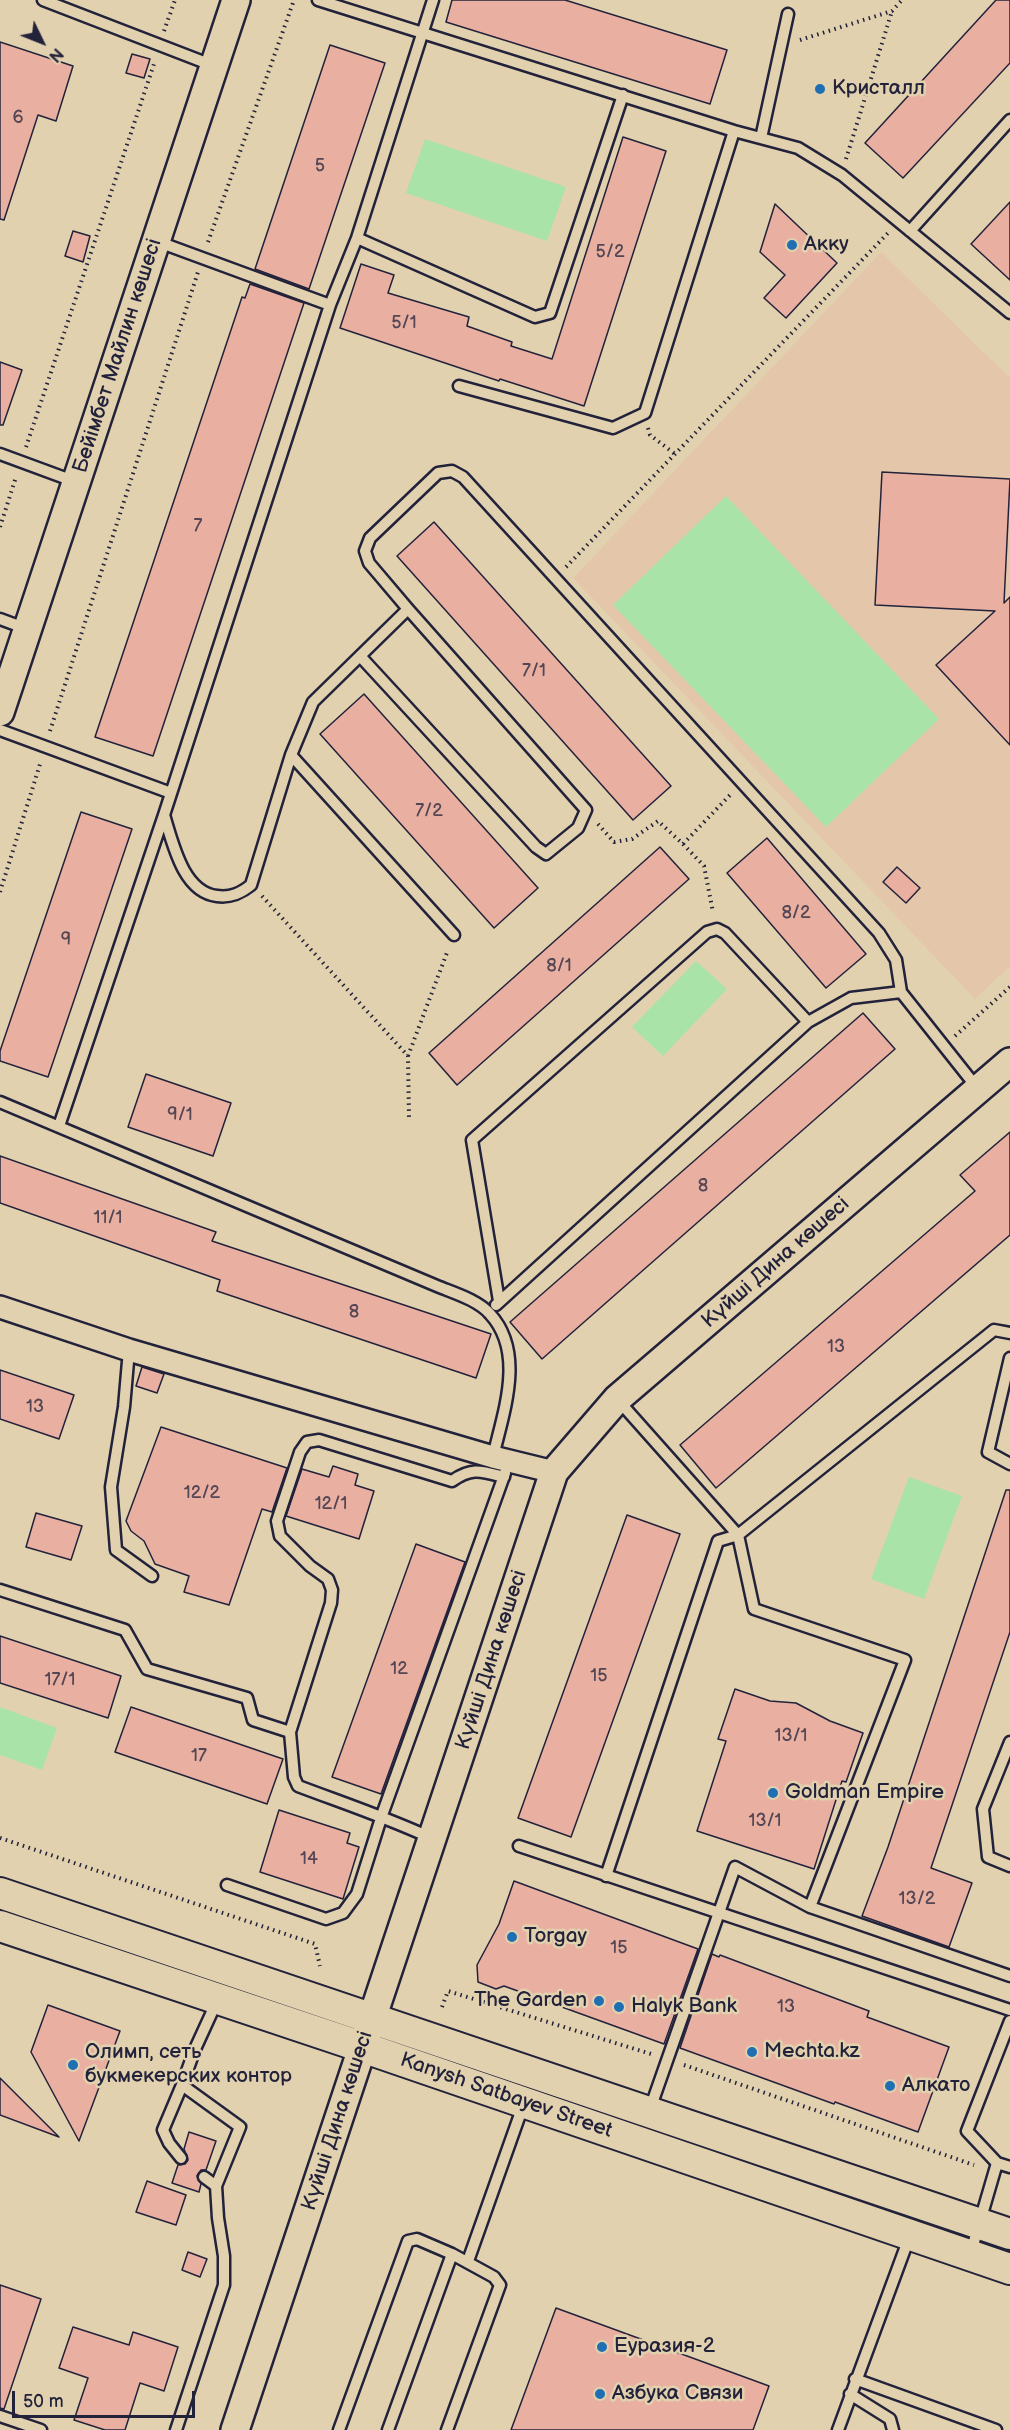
<!DOCTYPE html>
<meta charset="utf-8">
<style>
body{margin:0}
#map{position:relative;width:1010px;height:2430px;overflow:hidden;background:#e2d1ae;font-family:"Balsamiq Sans",sans-serif}
canvas{display:block}
.north{position:absolute;left:12px;top:12px;width:60px;height:60px;-webkit-text-stroke:4px #e2d1ae;paint-order:stroke;rotate:133deg;font-size:16px;font-weight:700;line-height:24px;text-align:center;color:#22223b}
.north::after{content:'';display:block;margin:auto;width:21px;height:27px;background:#22223b;clip-path:polygon(50% 0,100% 100%,50% 72%,0 100%)}
.scale{position:absolute;left:12px;top:2391px;width:183px;height:27px;box-sizing:border-box;border:3px solid #22223b;border-top:0;padding-left:8px;font-size:18px;line-height:21px;white-space:nowrap;color:#22223b;-webkit-text-stroke:4px #e2d1ae;paint-order:stroke}
</style>
<div id="map">
<canvas width="1010" height="2430"></canvas>
<div class="north">N</div>
<div class="scale">50 m</div>
</div>
<script>
const ctx = document.querySelector('canvas').getContext('2d');
ctx.lineJoin = 'round';
function fillPath(path, color) {
  ctx.fillStyle = color;
  ctx.fill(path, 'evenodd');
}
function trace(path, color, width, dash) {
  ctx.strokeStyle = color;
  ctx.lineWidth = width;
  ctx.lineCap = dash ? 'butt' : 'round';
  ctx.setLineDash(dash || []);
  ctx.stroke(path);
}
function drawText(font, color, halo, rows, align = 'center') {
  ctx.font = font + ' "Balsamiq Sans",sans-serif';
  ctx.lineWidth = 5;
  ctx.setLineDash([]);
  ctx.textBaseline = 'middle';
  ctx.strokeStyle = halo;
  ctx.fillStyle = color;
  for (const [text, x, y, turn = 0] of rows) {
    ctx.save();
    ctx.translate(x, y);
    ctx.rotate((+turn || 0) * Math.PI / 180);
    ctx.textAlign = isNaN(turn) ? turn : align;
    if (halo) ctx.strokeText(text, 0, 0);
    ctx.fillText(text, 0, 0);
    ctx.restore();
  }
}
const built = new Path2D(`
 M 881,252 L 1010,378 L 1010,966 L 975,999 L 573,578 Z`);
const green = new Path2D(`
 M 425,139 L 566,187 L 547,241 L 406,193 Z
 M 726,496 L 939,719 L 826,827 L 613,605 Z
 M 696,961 L 727,989 L 663,1056 L 632,1027 Z
 M 909,1477 L 962,1496 L 924,1599 L 871,1579 Z
 M 0,1707 L 57,1728 L 42,1770 L 0,1755 Z`);
const building = new Path2D(`
 M 452,0 L 565,0 L 727,50 L 710,104 L 446,22 Z
 M 996,0 L 1010,0 L 1010,63 L 903,178 L 865,143 Z
 M 0,42 L 73,66 L 56,121 L 38,115 L 4,220 L 0,219 Z
 M 330,45 L 385,63 L 309,289 L 255,269 Z
 M 132,54 L 150,59 L 144,78 L 126,73 Z
 M 623,137 L 666,151 L 584,406 L 500,379 L 499,381 L 340,328 L 361,264 L 394,275 L 388,293 L 469,317 L 467,326 L 512,342 L 511,346 L 552,359 Z
 M 1010,202 L 1010,280 L 971,244 Z
 M 775,204 L 837,263 L 786,318 L 764,298 L 785,275 L 760,252 Z
 M 73,231 L 90,236 L 83,262 L 65,256 Z
 M 250,284 L 304,303 L 153,756 L 95,737 L 242,297 L 245,298 Z
 M 0,362 L 22,370 L 3,425 L 0,425 Z
 M 882,472 L 1010,479 L 1004,603 L 1010,597 L 1010,745 L 936,665 L 995,611 L 875,605 Z
 M 434,522 L 671,786 L 633,820 L 397,556 Z
 M 364,694 L 538,888 L 494,928 L 320,734 Z
 M 81,812 L 132,829 L 48,1077 L 0,1061 L 0,1051 Z
 M 767,838 L 866,954 L 826,988 L 727,873 Z
 M 660,847 L 689,879 L 457,1085 L 429,1053 Z
 M 897,867 L 920,888 L 906,903 L 883,882 Z
 M 863,1013 L 895,1049 L 542,1359 L 510,1322 Z
 M 146,1074 L 231,1103 L 213,1156 L 128,1127 Z
 M 1010,1132 L 1010,1235 L 716,1488 L 680,1445 L 975,1191 L 960,1175 Z
 M 0,1156 L 216,1232 L 212,1241 L 491,1334 L 476,1378 L 217,1291 L 220,1280 L 0,1203 Z
 M 142,1367 L 164,1374 L 157,1393 L 136,1386 Z
 M 0,1370 L 74,1395 L 59,1439 L 0,1419 Z
 M 161,1427 L 287,1468 L 272,1512 L 262,1509 L 229,1605 L 184,1592 L 189,1576 L 155,1564 L 144,1541 L 131,1531 L 126,1521 Z
 M 333,1466 L 358,1474 L 355,1485 L 374,1491 L 359,1539 L 286,1516 L 302,1469 L 329,1477 Z
 M 1006,1490 L 1010,1490 L 1010,1632 L 931,1868 L 972,1883 L 949,1947 L 862,1916 L 888,1847 Z
 M 36,1513 L 82,1526 L 71,1560 L 26,1547 Z
 M 627,1515 L 680,1534 L 571,1837 L 518,1818 Z
 M 416,1544 L 465,1562 L 381,1794 L 332,1777 Z
 M 0,1636 L 121,1676 L 108,1718 L 0,1683 Z
 M 735,1689 L 770,1701 L 796,1703 L 830,1721 L 863,1733 L 846,1782 L 842,1781 L 814,1869 L 697,1831 L 726,1741 L 718,1739 Z
 M 131,1707 L 283,1759 L 267,1804 L 115,1752 Z
 M 279,1810 L 350,1833 L 347,1843 L 359,1847 L 343,1899 L 260,1872 Z
 M 514,1881 L 698,1949 L 664,2044 L 504,1986 L 496,1989 L 478,1982 L 477,1965 L 499,1924 Z
 M 712,1954 L 719,1957 L 720,1955 L 869,2011 L 867,2017 L 949,2047 L 918,2132 L 835,2102 L 834,2104 L 680,2048 Z
 M 48,2005 L 120,2031 L 79,2141 L 31,2052 Z
 M 0,2078 L 59,2137 L 0,2115 Z
 M 189,2132 L 216,2141 L 206,2170 L 201,2170 L 197,2176 L 201,2184 L 199,2192 L 172,2183 L 178,2165 L 185,2164 L 188,2160 L 184,2149 Z
 M 147,2181 L 186,2195 L 176,2225 L 136,2212 Z
 M 188,2252 L 207,2259 L 200,2277 L 182,2270 Z
 M 0,2285 L 41,2299 L 4,2409 L 0,2408 Z
 M 556,2308 L 769,2386 L 753,2430 L 511,2430 Z
 M 73,2327 L 129,2345 L 133,2332 L 178,2347 L 164,2391 L 140,2383 L 125,2430 L 105,2430 L 74,2420 L 88,2378 L 59,2368 Z`);
const path = new Path2D(`
 M 164,31 L 175,0
 M 800,40 L 892,11 L 902,0
 M 846,159 L 892,11
 M 208,242 L 294,0
 M 648,428 L 650,435 L 675,454
 M 26,447 L 155,61
 M 0,527 L 16,477
 M 566,567 L 888,233
 M 50,731 L 198,272
 M 598,824 L 614,842 L 632,839 L 658,821 L 683,844 L 731,794
 M 683,844 L 704,866 L 713,912
 M 0,892 L 41,761
 M 262,896 L 408,1056 L 409,1119
 M 955,1036 L 1010,987
 M 408,1056 L 448,950
 M 0,1838 L 315,1944 L 320,1966
 M 442,2007 L 448,1991 L 651,2054
 M 684,2065 L 974,2165`);
const service = new Path2D(`
 M 43,0 L 214,66
 M 318,0 L 734,131 L 798,148 L 842,175 L 1010,313
 M 761,138 L 788,14
 M 910,231 L 1010,120
 M 357,238 L 535,317 L 550,313 L 623,95
 M 156,241 L 330,305
 M 459,386 L 613,428 L 645,413 L 734,131
 M 0,454 L 76,482
 M 0,619 L 27,629
 M 360,656 L 536,847 L 546,854 L 578,828 L 586,810 L 408,609 L 369,563 L 365,551 L 370,538 L 438,473 L 452,471 L 463,477 L 879,933 L 896,960 L 901,992 L 978,1089
 M 0,730 L 171,793
 M 291,755 L 454,935
 M 164,815 C 173,844 183,892 217,896 C 231,898 241,893 251,885 L 291,755 L 313,702 L 408,609
 M 0,1102 L 437,1286 C 454,1293 478,1300 490,1314 C 526,1353 503,1413 493,1457
 M 59,1126 L 164,815 L 330,305 L 357,238 L 433,0
 M 499,1301 L 472,1140 L 707,932 L 717,929 L 725,933 L 808,1022
 M 496,1305 L 808,1022 L 851,998 L 901,992
 M 129,1350 L 124,1407 L 111,1487 L 116,1550 L 152,1576
 M 1010,1358 L 988,1452 L 1010,1464
 M 618,1400 L 738,1535 L 994,1330 L 1010,1333
 M 0,1590 L 125,1630 L 147,1669 L 247,1698 L 253,1720 L 290,1732 L 331,1603 L 332,1590 L 328,1579 L 310,1566 L 280,1536 L 277,1521 L 300,1452 L 307,1442 L 319,1440 L 452,1481 C 472,1467 481,1471 504,1477
 M 290,1732 L 294,1777 L 298,1786 C 343,1803 388,1818 431,1838
 M 1010,1742 L 983,1809 L 988,1857 L 1010,1866
 M 519,1846 L 1010,2010
 M 606,1876 L 718,1541 L 738,1535 L 754,1609 L 905,1660 L 810,1907
 M 227,1885 L 326,1919 L 343,1913 L 357,1894 L 382,1815 L 505,1473
 M 650,2109 L 735,1867 L 810,1907 L 1010,1976
 M 181,2158 L 169,2143 L 163,2130 L 182,2085
 M 997,2163 L 1010,2167
 M 204,2177 L 216,2186
 M 971,2252 L 997,2163 L 967,2131 L 1010,2021
 M 468,2261 L 523,2106
 M 855,2379 L 996,2430
 M 850,2394 L 890,2419 L 893,2430
 M 0,2416 L 41,2430
 M 176,2430 L 224,2285 L 224,2256 L 218,2218 L 216,2186 L 240,2127 L 182,2085 L 195,2049 L 217,2001
 M 339,2430 L 408,2241 L 417,2239 L 452,2254
 M 388,2430 L 452,2254 L 494,2277 L 500,2285 L 447,2430
 M 838,2430 L 909,2238`);
const minor = new Path2D(`
 M 0,1307 L 129,1350 L 493,1457 L 554,1472`);
const tertiary = new Path2D(`
 M 0,712 L 236,0
 M 235,2430 L 554,1472 L 617,1399 L 1010,1062`);
const secondary = new Path2D(`
 M 0,1893 L 1010,2234
 M 0,1926 L 362,2047 L 1010,2269`);
const markers = [
 [820,89,6,"#1f6fb2"],
 [792,245,6,"#1f6fb2"],
 [773,1793,6,"#1f6fb2"],
 [512,1937,6,"#1f6fb2"],
 [599,2001,6,"#1f6fb2"],
 [619,2007,6,"#1f6fb2"],
 [752,2052,6,"#1f6fb2"],
 [73,2065,6,"#1f6fb2"],
 [890,2086,6,"#1f6fb2"],
 [602,2347,6,"#1f6fb2"],
 [600,2394,6,"#1f6fb2"]
];
const numberNames = [
 ["6",18,118],
 ["5",320,166],
 ["5/2",610,252],
 ["5/1",404,323],
 ["7",198,526],
 ["7/1",534,671],
 ["7/2",429,811],
 ["8/2",796,913],
 ["9",66,940],
 ["8/1",559,966],
 ["9/1",180,1115],
 ["8",703,1186],
 ["11/1",108,1218],
 ["8",354,1312],
 ["13",836,1347],
 ["13",35,1407],
 ["12/2",202,1493],
 ["12/1",331,1504],
 ["12",399,1669],
 ["15",599,1676],
 ["17/1",60,1680],
 ["13/1",791,1736],
 ["17",199,1756],
 ["13/1",765,1821],
 ["14",309,1859],
 ["13/2",917,1899],
 ["15",619,1948],
 ["13",786,2007]
];
const poiNames = [
 ["Кристалл",832,89],
 ["Акку",804,245],
 ["Goldman Empire",785,1793],
 ["Torgay",524,1937],
 ["The Garden",587,2001,"right"],
 ["Halyk Bank",631,2007],
 ["Mechta.kz",764,2052],
 ["Олимп, сеть",85,2053],
 ["букмекерских контор",85,2077],
 ["Алкато",902,2086],
 ["Еуразия-2",614,2347],
 ["Азбука Связи",612,2394]
];
const streetNames = [
 ["Бейімбет Майлин көшесі",118,356,-72],
 ["Күйші Дина көшесі",776,1263,-41],
 ["Күйші Дина көшесі",492,1660,-72],
 ["Kanysh Satbayev Street",506,2096,19],
 ["Күйші Дина көшесі",338,2121,-72]
];
fillPath(built, '#e4c7aa');
fillPath(green, '#a9e3a8');
fillPath(building, '#e9b0a1');
trace(building, '#22223b', 1.5);
trace(service, '#22223b', 15);
trace(minor, '#22223b', 26);
trace(tertiary, '#22223b', 32);
trace(secondary, '#22223b', 34);
trace(path, '#22223b', 4, [1.5, 4.5]);
trace(service, '#e2d1ae', 10);
trace(minor, '#e2d1ae', 21);
trace(tertiary, '#e2d1ae', 27);
trace(secondary, '#e2d1ae', 30);
for (const [x, y, r, color] of markers) {
  const dot = new Path2D();
  dot.arc(x, y, r, 0, 2 * Math.PI);
  ctx.fillStyle = color;
  ctx.fill(dot);
  trace(dot, '#e2d1ae', 2);
}
drawText('18px', '#544654', null, numberNames);
drawText('21px', '#22223b', '#e2d1ae', poiNames, 'left');
drawText('21px', '#22223b', '#e2d1ae', streetNames);
</script>
